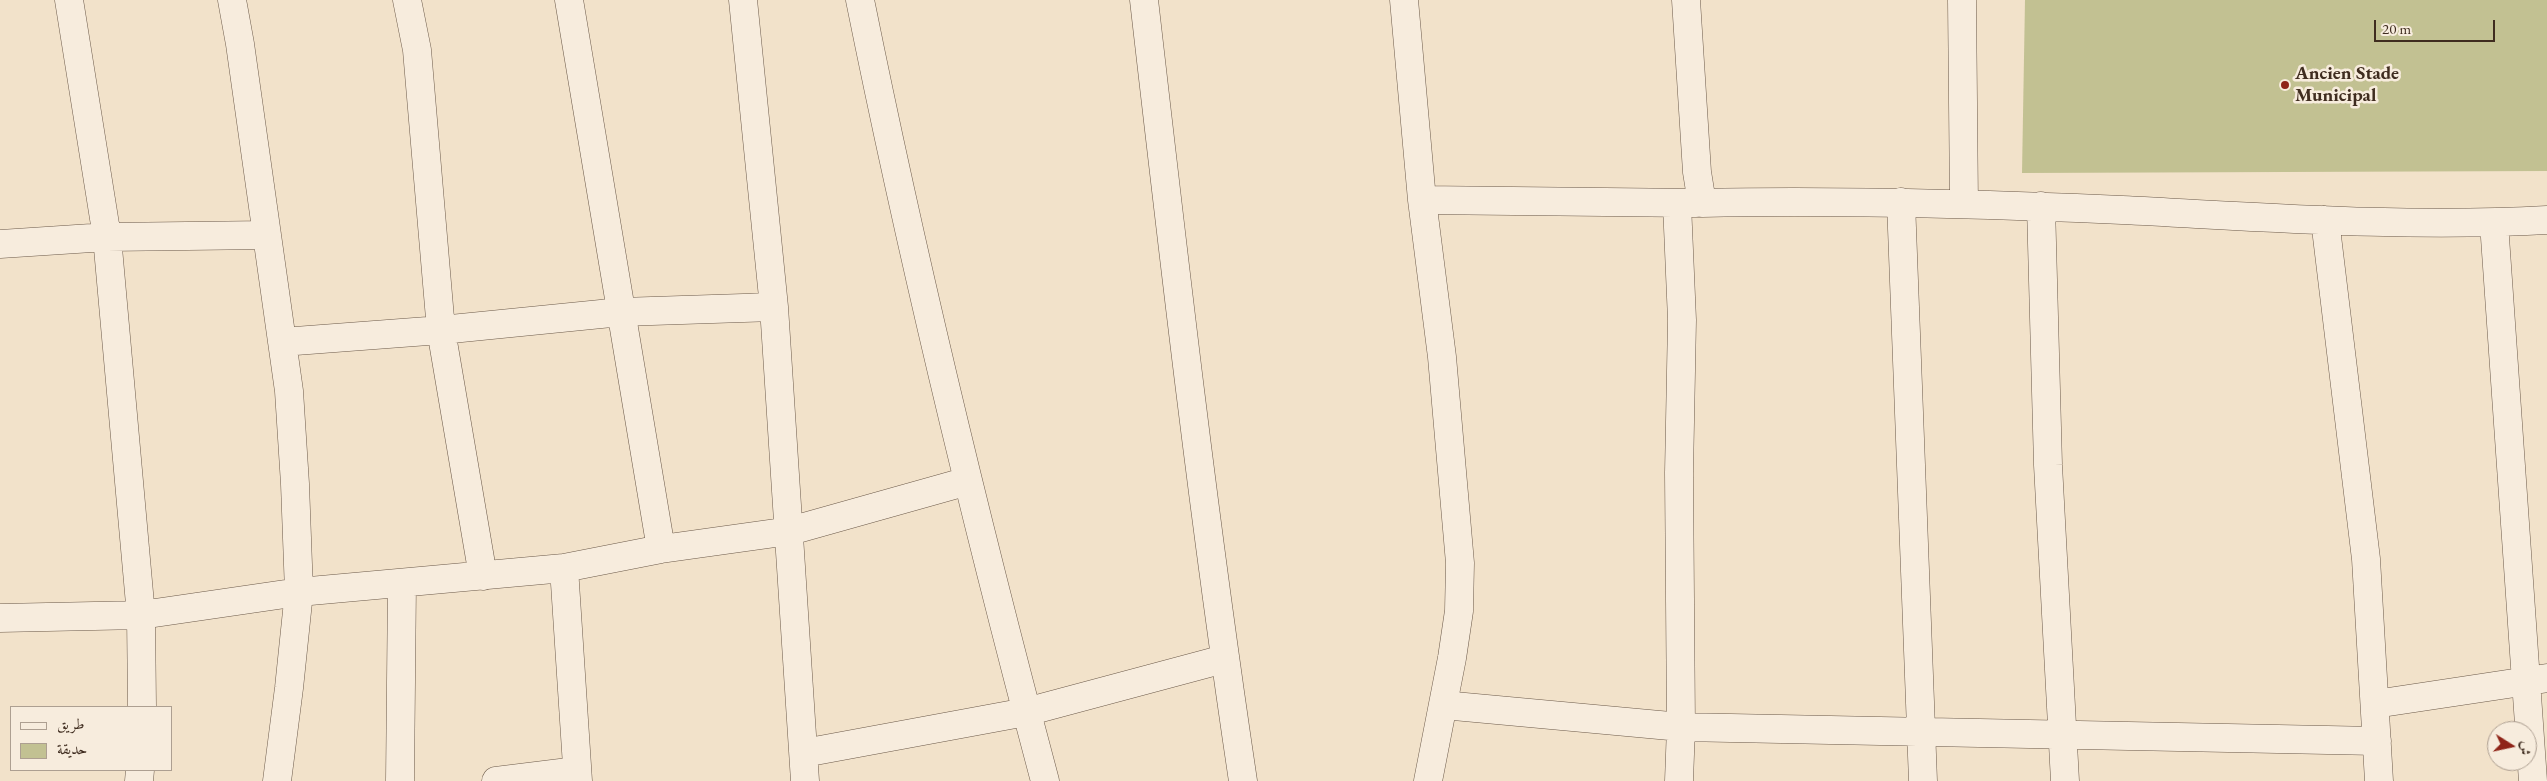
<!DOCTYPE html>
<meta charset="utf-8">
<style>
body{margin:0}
#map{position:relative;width:2547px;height:781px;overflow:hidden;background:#f2e2ca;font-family:"EB Garamond",Amiri,serif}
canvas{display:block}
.legend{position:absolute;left:10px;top:706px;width:162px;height:65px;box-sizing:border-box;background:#f7ecdd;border:1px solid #ad9f91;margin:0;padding:6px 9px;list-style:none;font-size:15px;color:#3f2c1f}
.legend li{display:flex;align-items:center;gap:10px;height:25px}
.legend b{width:25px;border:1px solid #ad9f91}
.north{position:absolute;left:2487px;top:721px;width:50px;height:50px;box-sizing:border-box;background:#f7ecdd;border:1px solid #ad9f91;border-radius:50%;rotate:100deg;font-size:14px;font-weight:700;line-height:20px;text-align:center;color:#3f2c1f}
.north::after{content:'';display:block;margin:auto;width:18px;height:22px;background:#8f2418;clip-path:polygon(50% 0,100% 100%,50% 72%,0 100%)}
.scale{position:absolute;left:2374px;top:20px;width:121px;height:22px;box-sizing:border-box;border:2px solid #3f2c1f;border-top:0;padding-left:6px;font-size:15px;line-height:18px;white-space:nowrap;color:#3f2c1f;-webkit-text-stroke:4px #f7ecdd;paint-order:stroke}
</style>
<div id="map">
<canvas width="2547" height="781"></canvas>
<ul class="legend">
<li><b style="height:6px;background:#f7ecdd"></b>طريق</li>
<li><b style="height:14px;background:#c2c192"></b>حديقة</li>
</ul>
<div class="north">ش</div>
<div class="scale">20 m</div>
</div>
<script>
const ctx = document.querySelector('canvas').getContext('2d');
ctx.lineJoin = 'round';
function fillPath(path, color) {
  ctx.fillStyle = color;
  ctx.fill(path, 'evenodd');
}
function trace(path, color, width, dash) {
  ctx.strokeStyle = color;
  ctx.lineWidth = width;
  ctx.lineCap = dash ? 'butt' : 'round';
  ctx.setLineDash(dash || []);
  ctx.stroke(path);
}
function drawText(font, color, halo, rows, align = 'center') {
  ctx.font = font + ' "EB Garamond",serif';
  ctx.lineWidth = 5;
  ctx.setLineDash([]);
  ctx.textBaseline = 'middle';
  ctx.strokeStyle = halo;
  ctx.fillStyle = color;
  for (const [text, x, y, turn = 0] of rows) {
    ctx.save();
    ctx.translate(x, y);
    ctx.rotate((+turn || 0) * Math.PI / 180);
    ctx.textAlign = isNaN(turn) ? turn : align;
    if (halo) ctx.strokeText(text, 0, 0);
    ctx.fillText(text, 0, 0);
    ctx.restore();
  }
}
const green = new Path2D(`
 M 2025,0 L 2547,0 L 2547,171 L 2022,173 Z`);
const minor = new Path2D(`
 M 69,0 L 107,237 L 141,615 L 142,707
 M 232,0 L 240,44 L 289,391 L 295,484 L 299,592 L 289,688 L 277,781
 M 407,0 L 417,50 L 441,330 L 483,576
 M 569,0 L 661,549
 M 743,0 L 774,307 L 805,781
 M 860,0 C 913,262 976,522 1045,781
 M 1144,0 C 1174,261 1204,521 1243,781
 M 1404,0 L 1422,200 L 1442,357 L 1460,563 L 1459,611 L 1452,658 L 1428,781
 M 1686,0 L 1697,172 L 1702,203 C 1842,200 1982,204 2122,210 C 2264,217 2406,228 2547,220
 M 1962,0 L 1964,204
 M 1422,200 L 1696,203
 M 1901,202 L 1923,781
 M 1677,204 L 1682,320 L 1679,473 L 1681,727 L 1679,781
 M 2041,206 L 2048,465 L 2065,781
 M 2325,220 L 2366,559 L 2379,781
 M 2494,223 L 2533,781
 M 0,244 L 107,237 L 267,235
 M 282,342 L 441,330 L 621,312 L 774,307
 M 564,568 L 578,781
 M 0,618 L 141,615 L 299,592 L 564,568 L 661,549 L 790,531 L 968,481
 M 2375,704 L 2547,678
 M 1443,705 L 1681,727 L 2377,741
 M 804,753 L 1026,712 L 1224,659
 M 139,781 L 140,770
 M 400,781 L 402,583
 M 496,781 L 577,771`);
const markers = [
 [2285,85,5,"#8f2418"]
];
const poiNames = [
 ["Ancien Stade",2295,74],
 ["Municipal",2295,96]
];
fillPath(green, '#c2c192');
trace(minor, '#6c5a4a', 29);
trace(minor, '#f7ecdd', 28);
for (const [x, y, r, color] of markers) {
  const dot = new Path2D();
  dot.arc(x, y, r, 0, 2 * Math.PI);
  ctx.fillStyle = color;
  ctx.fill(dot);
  trace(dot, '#f7ecdd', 2);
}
drawText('bold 19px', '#3f2c1f', '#f7ecdd', poiNames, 'left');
</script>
